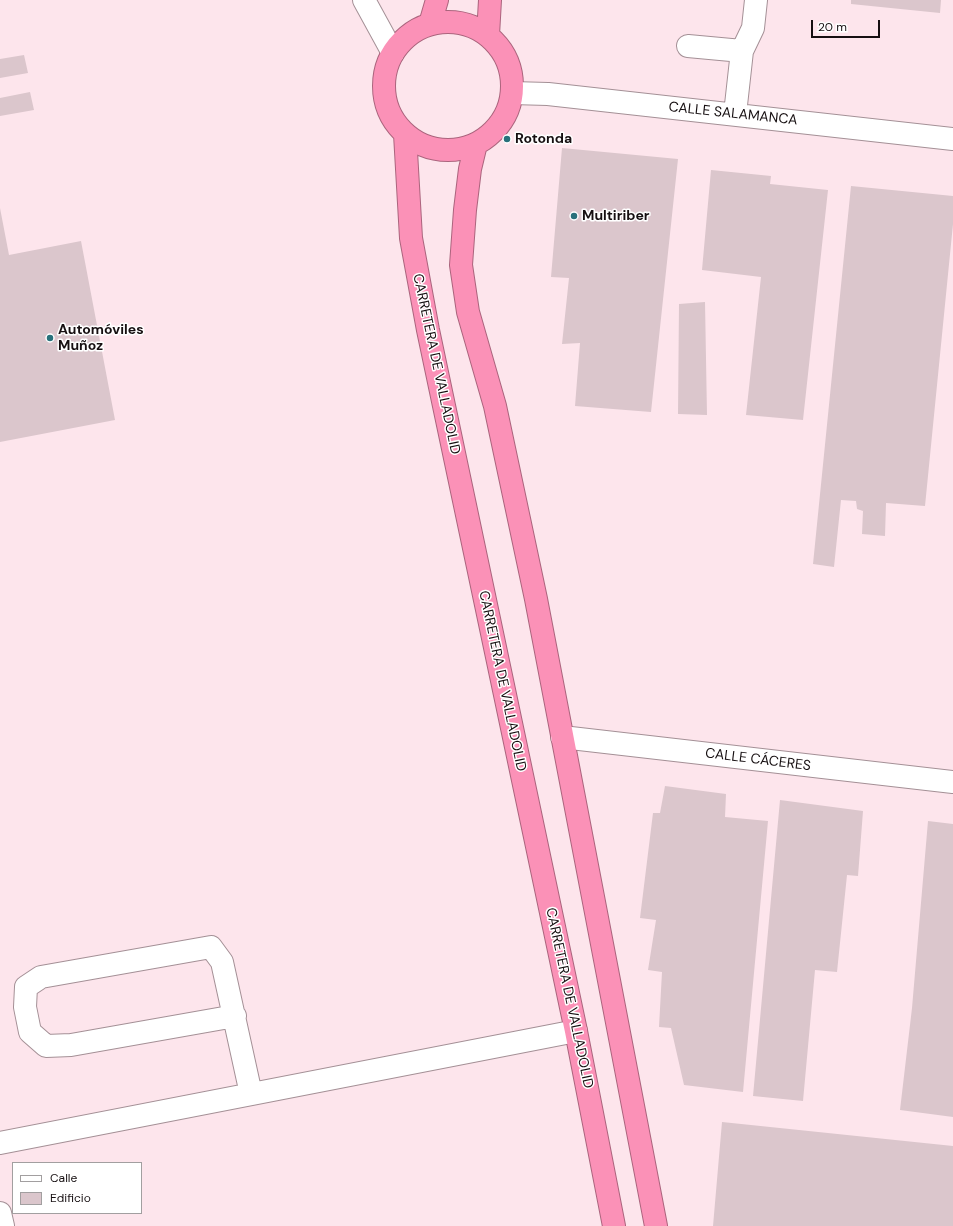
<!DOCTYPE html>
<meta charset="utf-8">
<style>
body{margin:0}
#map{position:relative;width:953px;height:1226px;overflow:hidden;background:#fcf3f6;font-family:"DM Sans",sans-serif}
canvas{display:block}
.legend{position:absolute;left:12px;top:1162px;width:130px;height:52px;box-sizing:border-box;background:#fff;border:1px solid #a29fa0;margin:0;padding:5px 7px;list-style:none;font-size:12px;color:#160f11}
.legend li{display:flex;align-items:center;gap:8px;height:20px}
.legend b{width:20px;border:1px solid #a29fa0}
.scale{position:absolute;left:811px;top:20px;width:69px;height:18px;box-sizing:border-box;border:2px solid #160f11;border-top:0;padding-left:5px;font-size:12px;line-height:14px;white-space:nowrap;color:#160f11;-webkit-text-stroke:3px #fff;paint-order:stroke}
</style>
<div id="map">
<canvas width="953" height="1226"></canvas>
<ul class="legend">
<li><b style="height:5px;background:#fff"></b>Calle</li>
<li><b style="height:11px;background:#dbc6cc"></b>Edificio</li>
</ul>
<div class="scale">20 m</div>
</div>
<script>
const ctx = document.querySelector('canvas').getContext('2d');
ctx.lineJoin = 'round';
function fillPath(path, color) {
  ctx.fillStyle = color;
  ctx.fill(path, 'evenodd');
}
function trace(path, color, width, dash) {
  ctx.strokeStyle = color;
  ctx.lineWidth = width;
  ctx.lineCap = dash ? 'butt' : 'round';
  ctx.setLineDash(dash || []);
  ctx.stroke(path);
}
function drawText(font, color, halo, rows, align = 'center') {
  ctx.font = font + ' "DM Sans",sans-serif';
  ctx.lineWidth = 3;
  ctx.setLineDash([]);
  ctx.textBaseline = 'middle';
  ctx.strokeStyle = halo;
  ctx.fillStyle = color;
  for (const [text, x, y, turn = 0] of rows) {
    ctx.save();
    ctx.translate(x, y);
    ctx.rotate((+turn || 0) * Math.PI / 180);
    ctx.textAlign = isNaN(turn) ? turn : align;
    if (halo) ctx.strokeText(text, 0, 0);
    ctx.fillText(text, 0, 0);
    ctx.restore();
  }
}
const built = new Path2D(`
 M 0,0 L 953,0 L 953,1226 L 0,1226 ZM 13,1163 L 141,1163 L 141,1213 L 13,1213 Z`);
const building = new Path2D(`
 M 851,0 L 941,0 L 940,13 L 851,4 Z
 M 24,55 L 28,73 L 0,78 L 0,59 Z
 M 30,92 L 34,110 L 0,116 L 0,98 Z
 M 562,148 L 678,159 L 651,412 L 575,406 L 580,343 L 562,344 L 569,278 L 551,277 Z
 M 711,170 L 771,176 L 770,184 L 828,190 L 803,420 L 746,415 L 761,277 L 702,270 Z
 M 851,186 L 953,196 L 953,224 L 925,506 L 886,503 L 885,536 L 862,534 L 863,511 L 857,509 L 856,501 L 841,500 L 834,567 L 813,564 Z
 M 0,208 L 9,255 L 81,241 L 115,420 L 0,442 Z
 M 705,302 L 707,415 L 678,414 L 679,304 Z
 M 665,786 L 726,794 L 725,817 L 768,821 L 743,1092 L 684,1085 L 671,1028 L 659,1027 L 662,972 L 648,970 L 656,920 L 640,918 L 653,813 L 660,813 Z
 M 780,800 L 863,811 L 858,876 L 847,875 L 837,972 L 815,970 L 803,1101 L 753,1096 Z
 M 928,821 L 953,824 L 953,1117 L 900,1110 L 912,1008 Z
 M 722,1122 L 953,1146 L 953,1226 L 713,1226 Z`);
const minor = new Path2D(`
 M 364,0 L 393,53
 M 688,46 L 742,51
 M 512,93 L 548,94 L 953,139
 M 735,114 L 742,51 L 753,28 L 756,0
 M 562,737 L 953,782
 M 235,1016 L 71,1045 L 46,1046 L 30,1032 L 25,1007 L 26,987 L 41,977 L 211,947 L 222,962 L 251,1094
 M 0,1143 L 576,1031
 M 0,1213 L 3,1226`);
const highway = new Path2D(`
 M384 86a64 64 0 1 1 128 0a64 64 0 1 1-128 0Z
 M 430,24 L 437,0
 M 488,35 L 490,0
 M 405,134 L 411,238 L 428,330 L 576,1031 L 614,1226
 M 476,144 L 470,169 L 465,210 L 461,265 L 468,312 L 495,406 L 536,599 L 656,1226`);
const markers = [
 [507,139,4,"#28717b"],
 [574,216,4,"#28717b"],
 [50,338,4,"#28717b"]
];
const streetNames = [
 ["CALLE SALAMANCA",733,114,6],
 ["CARRETERA DE VALLADOLID",436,364,78],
 ["CARRETERA DE VALLADOLID",502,681,78],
 ["CALLE CÁCERES",758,760,7],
 ["CARRETERA DE VALLADOLID",569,998,78]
];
const poiNames = [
 ["Rotonda",515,139],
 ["Multiriber",582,216],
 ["Automóviles",58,330],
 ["Muñoz",58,346]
];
fillPath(built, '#fde5ec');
fillPath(building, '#dbc6cc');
trace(minor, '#a49096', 24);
trace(highway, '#ab647d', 24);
trace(minor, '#fff', 22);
trace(highway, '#fb91b7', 22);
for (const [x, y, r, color] of markers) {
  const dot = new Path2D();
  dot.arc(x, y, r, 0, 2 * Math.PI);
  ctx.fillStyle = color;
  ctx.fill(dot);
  trace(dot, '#fff', 1.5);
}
drawText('14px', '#160f11', '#fff', streetNames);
drawText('bold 14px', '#160f11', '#fff', poiNames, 'left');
</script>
